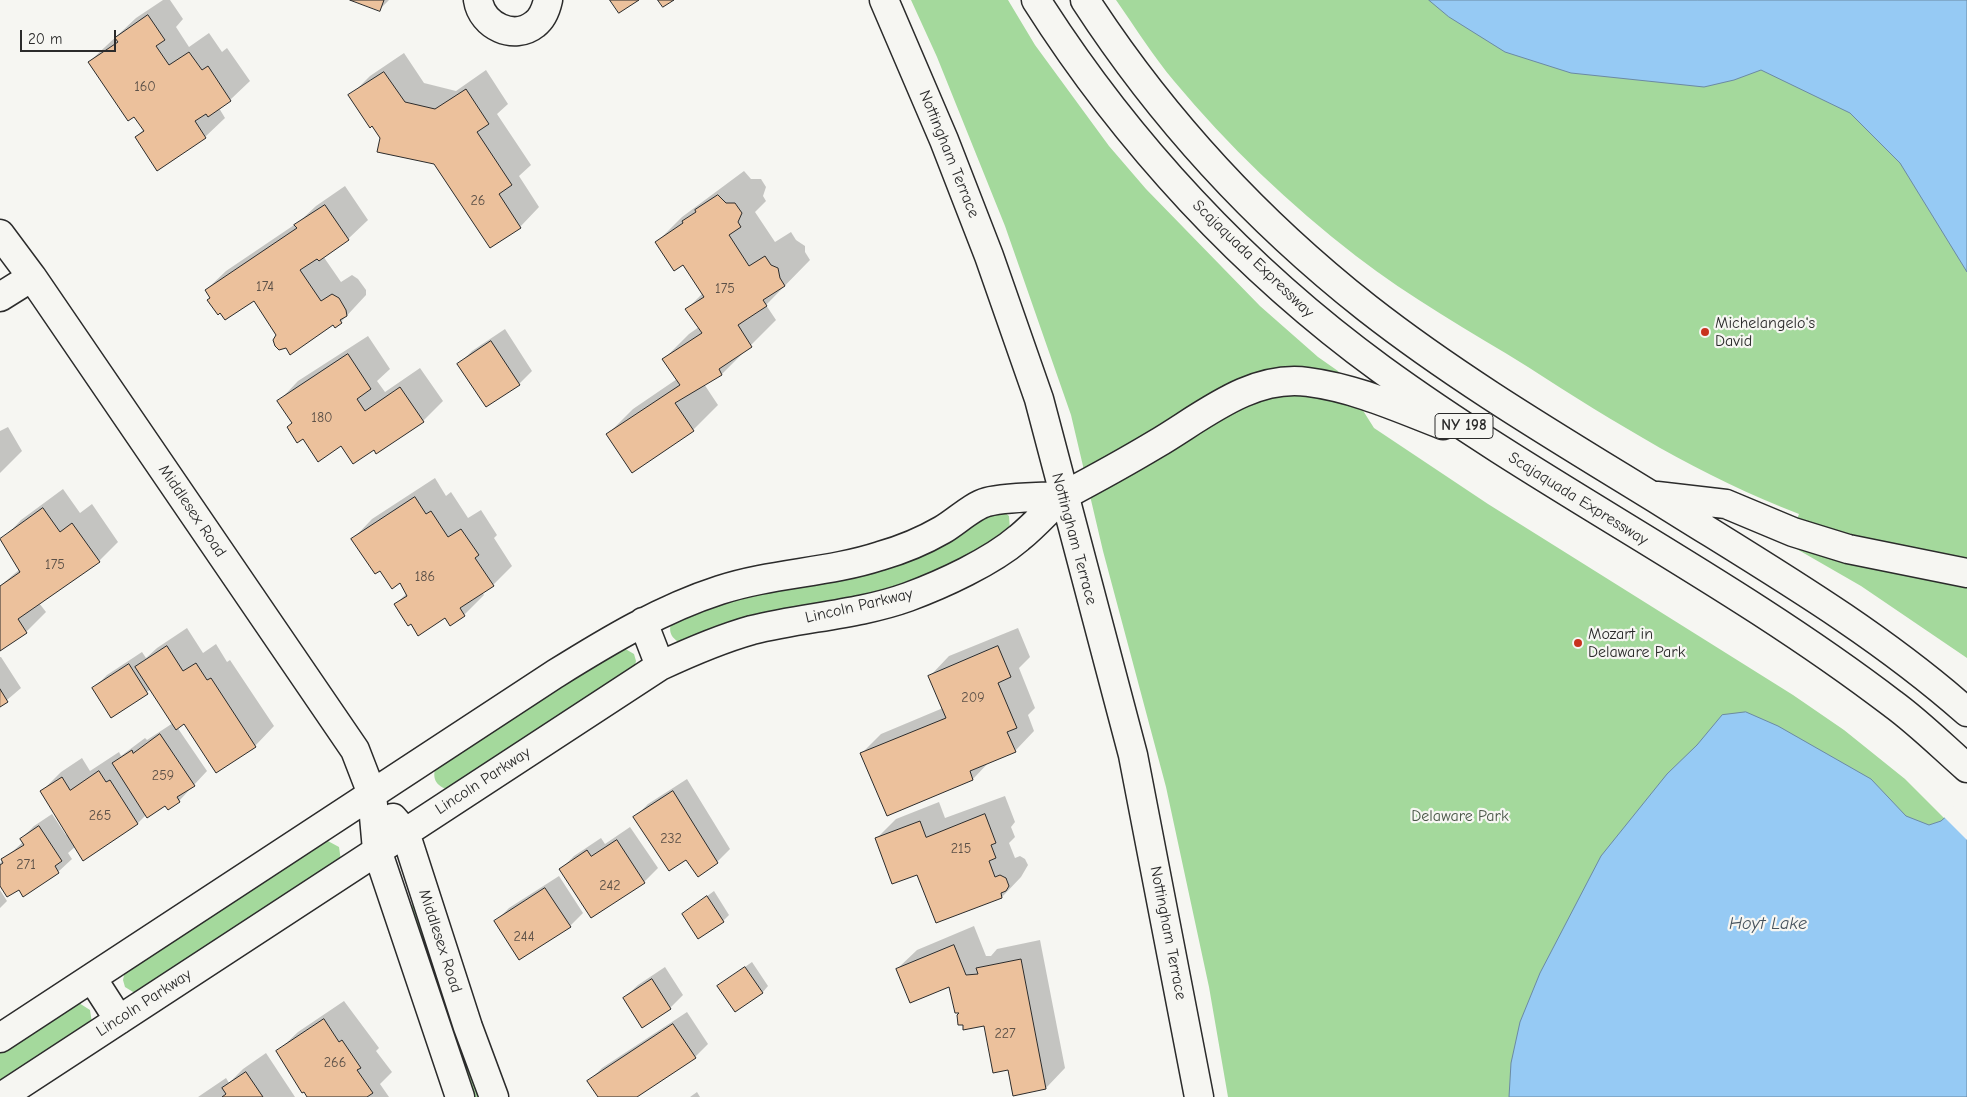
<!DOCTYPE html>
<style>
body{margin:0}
#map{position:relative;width:1967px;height:1097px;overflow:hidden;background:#f6f6f2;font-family:"Comic Neue",sans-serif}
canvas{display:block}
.scale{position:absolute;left:20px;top:30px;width:96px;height:22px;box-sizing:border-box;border:2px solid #2b2b2b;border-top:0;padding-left:6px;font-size:15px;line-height:18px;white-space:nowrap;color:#2b2b2b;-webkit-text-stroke:4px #f6f6f2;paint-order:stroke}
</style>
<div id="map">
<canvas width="1967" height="1097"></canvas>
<div class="scale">20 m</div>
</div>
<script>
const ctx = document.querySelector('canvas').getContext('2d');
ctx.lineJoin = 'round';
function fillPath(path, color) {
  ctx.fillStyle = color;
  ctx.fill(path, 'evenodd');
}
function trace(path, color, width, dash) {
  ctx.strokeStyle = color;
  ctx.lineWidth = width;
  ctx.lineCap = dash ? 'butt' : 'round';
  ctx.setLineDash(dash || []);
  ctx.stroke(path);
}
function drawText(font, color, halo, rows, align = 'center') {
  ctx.font = font + ' "Comic Neue",sans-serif';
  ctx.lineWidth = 4.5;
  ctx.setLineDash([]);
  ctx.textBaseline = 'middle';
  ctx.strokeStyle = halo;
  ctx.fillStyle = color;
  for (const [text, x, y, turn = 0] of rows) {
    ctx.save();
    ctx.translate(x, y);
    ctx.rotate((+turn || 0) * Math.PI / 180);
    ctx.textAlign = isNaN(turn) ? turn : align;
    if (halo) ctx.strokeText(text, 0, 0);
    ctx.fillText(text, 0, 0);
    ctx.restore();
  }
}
const green = new Path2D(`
 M 911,0 L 1008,0 L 1035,45 L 1109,146 L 1146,189 L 1260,306 L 1318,357 L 1338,371 L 1374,428 L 1488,504 L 1793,695 L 1844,730 L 1905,779 L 1967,841 L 1967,1097 L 1228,1097 L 1209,987 L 1166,787 L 1103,551 L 1071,415 L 1005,226 L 937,57 Z
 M 1116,0 L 1967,0 L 1967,658 L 1861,586 L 1788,544 L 1799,514 C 1702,477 1615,423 1528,367 C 1470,331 1410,298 1356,256 C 1290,205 1228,146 1174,81 C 1153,56 1135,27 1116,0 Z
 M 990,510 L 1003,511 L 1009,516 L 1010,530 L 933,578 L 684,644 C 671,640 666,630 674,618 Z
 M 622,647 L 634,654 L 636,661 L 634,669 L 449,790 C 435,786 431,777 437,764 Z
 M 326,840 L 339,847 L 341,861 L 138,995 L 125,987 L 123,980 L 125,971 Z
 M 413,905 L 417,905 L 485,1097 L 470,1097 L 409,908 Z
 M 79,1003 L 90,1010 L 92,1023 L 0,1087 L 0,1051 L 71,1004 Z`);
const water = new Path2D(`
 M 1429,0 L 1967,0 L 1967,272 L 1900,163 L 1850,113 L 1761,70 L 1734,80 L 1704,87 L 1571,73 L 1505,52 L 1449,17 Z
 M 1746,712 L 1778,726 L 1871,779 L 1906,816 L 1929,825 L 1941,821 L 1967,798 L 1967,1097 L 1509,1097 L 1511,1063 L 1520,1022 L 1540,973 L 1601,856 L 1667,774 L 1697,745 L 1722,715 Z`);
const pier = new Path2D(`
 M 1967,795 L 1967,840 L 1943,816 Z`);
const shadow = new Path2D(`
 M 163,0 L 170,0 L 183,19 L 176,27 L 189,47 L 209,33 L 222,52 L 227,48 L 250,81 L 230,100 L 219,108 L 225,118 L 205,137 L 158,169 L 136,137 L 144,129 L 89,62 L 136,18 Z
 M 354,0 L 389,0 L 379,10 Z
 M 404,53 L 424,83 L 456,91 L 486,70 L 508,104 L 497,114 L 531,165 L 519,176 L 539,207 L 520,227 L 435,162 L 381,138 L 350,96 L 370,76 Z
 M 744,171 L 751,179 L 761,179 L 766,187 L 763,196 L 766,201 L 755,212 L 775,242 L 791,232 L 796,240 L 805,246 L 805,252 L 810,260 L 766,305 L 776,320 L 722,374 L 704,384 L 718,405 L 693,430 L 608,434 L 633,409 L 677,379 L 664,359 L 689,334 L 699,327 L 687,309 L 703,293 L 683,263 L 657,242 L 682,217 Z
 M 345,186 L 368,220 L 348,239 L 323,256 L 341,282 L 352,275 L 358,279 L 366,290 L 366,295 L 341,322 L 278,335 L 254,299 L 211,297 L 206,290 L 226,271 L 300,221 L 316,206 Z
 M 505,329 L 532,371 L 519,384 L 459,364 L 472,351 Z
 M 368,336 L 390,369 L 377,381 L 385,392 L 420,368 L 443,401 L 423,421 L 377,452 L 374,448 L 342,445 L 293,423 L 279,401 L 298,381 Z
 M 8,427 L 22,451 L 0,473 L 0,431 Z
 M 435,478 L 446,496 L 451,492 L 468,518 L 481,510 L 497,535 L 494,538 L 512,566 L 493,585 L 482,592 L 484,595 L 464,615 L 450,624 L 445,617 L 411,622 L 395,605 L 407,593 L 400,582 L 380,569 L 353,539 L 372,519 Z
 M 63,489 L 80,513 L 92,504 L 118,542 L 99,561 L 39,603 L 46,612 L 26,632 L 0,650 L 0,586 L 20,569 L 2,540 L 21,520 Z
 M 187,628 L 203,653 L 216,644 L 227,662 L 230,660 L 274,726 L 255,746 L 185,723 L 177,727 L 207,771 L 179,801 L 165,804 L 146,815 L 138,823 L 76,846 L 68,853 L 72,859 L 58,872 L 23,895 L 19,888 L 0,883 L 0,863 L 23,842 L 21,839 L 34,826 L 52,814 L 66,835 L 68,834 L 42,791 L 61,772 L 82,758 L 90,771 L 119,752 L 121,756 L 145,738 L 147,740 L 173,723 L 151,689 L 112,716 L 94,688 L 107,675 L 142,652 L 146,658 L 157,648 Z
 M 1018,628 L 1030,657 L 1019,668 L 1035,708 L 1028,715 L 1034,731 L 1015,751 L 991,760 L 973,779 L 888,815 L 862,753 L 881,734 L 943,708 L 930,676 L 949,656 Z
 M 1,657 L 21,688 L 0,706 L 0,657 Z
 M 687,779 L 730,849 L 717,862 L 635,817 L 648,804 Z
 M 1005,796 L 1015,822 L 1011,827 L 1015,837 L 1009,843 L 1015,858 L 1020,856 L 1025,859 L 1028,865 L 1021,877 L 1002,897 L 918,873 L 876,839 L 896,819 L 939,802 L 945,818 Z
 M 630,827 L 658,868 L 644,882 L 592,916 L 561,869 L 574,856 L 601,838 L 605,844 Z
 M 559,876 L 583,913 L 570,926 L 496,921 L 509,908 Z
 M 0,890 L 7,901 L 0,908 Z
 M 714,891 L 729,915 L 723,921 L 683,914 Z
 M 974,926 L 986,956 L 991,956 L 997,949 L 1040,940 L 1065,1068 L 1046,1088 L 1009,1068 L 985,1024 L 963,1011 L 950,985 L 897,969 L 917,950 Z
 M 752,962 L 768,986 L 762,993 L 718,986 Z
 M 665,967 L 683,995 L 670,1008 L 624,998 L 638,985 Z
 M 344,1001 L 379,1048 L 376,1051 L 392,1072 L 380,1084 L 389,1097 L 309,1097 L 278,1051 L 298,1032 Z
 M 687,1012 L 708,1044 L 695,1057 L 635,1097 L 599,1097 L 589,1081 L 602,1068 Z
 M 266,1053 L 295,1097 L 198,1097 L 226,1078 L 229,1083 L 243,1069 Z
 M 697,1092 L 700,1097 L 690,1097 Z`);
const building = new Path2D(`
 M 350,0 L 384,0 L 380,11 Z
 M 610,0 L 639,0 L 619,13 Z
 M 658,0 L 674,0 L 663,7 Z
 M 148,15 L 165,40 L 156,46 L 169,65 L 189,52 L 202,70 L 208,66 L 231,101 L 208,117 L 206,114 L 195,121 L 206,138 L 157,171 L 135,137 L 144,131 L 134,117 L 128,121 L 88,62 L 118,42 L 115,38 Z
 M 384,72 L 405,102 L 435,109 L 466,89 L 489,124 L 477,132 L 512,185 L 499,194 L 521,228 L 490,248 L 434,164 L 377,152 L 380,138 L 372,126 L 370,128 L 348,95 Z
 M 718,195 L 726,203 L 735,203 L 742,213 L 738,222 L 741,227 L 729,235 L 749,266 L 765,256 L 771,265 L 778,268 L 780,278 L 785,286 L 763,300 L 767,306 L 738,325 L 752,347 L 719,369 L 722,375 L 675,403 L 694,431 L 632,473 L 606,434 L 680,385 L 662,359 L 702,333 L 685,309 L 704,297 L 683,265 L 674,271 L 655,242 L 683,223 L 682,221 L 696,212 L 695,210 Z
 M 325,205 L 349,240 L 319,261 L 317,259 L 300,270 L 321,301 L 332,294 L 339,298 L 346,310 L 347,316 L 340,320 L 342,323 L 335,328 L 333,325 L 290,355 L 286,348 L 279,350 L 275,346 L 273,340 L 276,335 L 254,301 L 225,320 L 220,313 L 218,315 L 207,300 L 210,298 L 205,290 L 297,228 L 294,225 Z
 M 491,341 L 520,385 L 486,407 L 457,364 Z
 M 348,354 L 371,389 L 357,399 L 365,411 L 400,387 L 424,422 L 376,454 L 374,450 L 353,464 L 341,446 L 318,462 L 303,439 L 297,443 L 287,427 L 292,423 L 277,401 Z
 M 415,497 L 426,514 L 431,511 L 448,537 L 461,529 L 479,555 L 475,558 L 494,586 L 460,608 L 465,616 L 450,626 L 445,618 L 418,636 L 411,624 L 408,626 L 394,604 L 407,596 L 400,583 L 392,589 L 380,571 L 375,574 L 351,539 Z
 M 43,508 L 60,532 L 72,523 L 100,562 L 18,619 L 27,633 L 0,651 L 0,586 L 20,572 L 0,539 Z
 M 167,646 L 183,671 L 196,663 L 207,680 L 211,678 L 256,747 L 216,773 L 184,724 L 176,730 L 135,667 Z
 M 998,646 L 1011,677 L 998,683 L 1017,728 L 1007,732 L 1016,752 L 970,771 L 973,780 L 887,816 L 860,753 L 946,718 L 928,676 Z
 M 129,664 L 148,694 L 111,718 L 92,688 Z
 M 0,689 L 8,702 L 0,707 Z
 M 160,734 L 195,786 L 177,797 L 180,802 L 168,810 L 165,806 L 147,818 L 112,763 L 132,750 L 133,753 Z
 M 99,771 L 106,782 L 110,780 L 138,824 L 83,861 L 40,791 L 62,777 L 70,790 Z
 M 673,791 L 718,863 L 698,877 L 686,860 L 669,871 L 633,817 Z
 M 985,814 L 996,843 L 991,845 L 996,858 L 989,861 L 995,877 L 1000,875 L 1006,878 L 1009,886 L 1006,891 L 1001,893 L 1002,898 L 936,923 L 917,875 L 892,884 L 875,838 L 920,821 L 926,837 Z
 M 39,826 L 62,861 L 55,866 L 59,873 L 23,897 L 19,890 L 7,897 L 0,886 L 0,865 L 3,863 L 1,859 L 24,845 L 20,839 Z
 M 617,840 L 645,883 L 591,918 L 559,869 L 587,850 L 591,856 Z
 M 545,888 L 571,927 L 519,960 L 494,921 Z
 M 707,896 L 724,922 L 698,939 L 682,914 Z
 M 954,945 L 966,975 L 978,974 L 976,968 L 1021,959 L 1046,1089 L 1013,1096 L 1008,1070 L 993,1073 L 984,1026 L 963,1030 L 963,1025 L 958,1025 L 957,1015 L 959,1013 L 955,1013 L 949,987 L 910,1003 L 896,969 Z
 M 745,967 L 763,993 L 735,1012 L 717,986 Z
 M 652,979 L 671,1009 L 642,1028 L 623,998 Z
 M 324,1019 L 339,1042 L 342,1040 L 361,1068 L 357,1070 L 373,1093 L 367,1097 L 307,1097 L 304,1092 L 302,1093 L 276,1051 Z
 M 673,1024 L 696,1058 L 637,1097 L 598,1097 L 587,1081 Z
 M 246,1072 L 263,1097 L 222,1097 L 226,1094 L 222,1088 Z`);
const minor = new Path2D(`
 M 478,0 C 482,26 514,41 535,24 C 543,18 546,9 548,0
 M 884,0 L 944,140 L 989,256 L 1039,399 L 1133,755 L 1199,1097
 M 0,234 L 32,277 L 355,750 L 372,794 L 377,850 L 460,1097
 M 0,297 L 32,277
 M 643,622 L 660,666
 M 393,818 L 405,832 L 468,1027 L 494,1097
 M 92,978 L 119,1020
 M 0,1038 L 555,674 C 608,641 661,609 720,590 C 772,573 828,573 880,556 C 901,550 923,541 942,530 C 956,522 972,506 987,502 C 1006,497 1042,497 1063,496
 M 1,1097 L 660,666 C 690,652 720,639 752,630 C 803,617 858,615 908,597 C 943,584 991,562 1019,538 C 1035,525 1048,510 1063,496`);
const highway = new Path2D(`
 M 1036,0 C 1126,142 1245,270 1381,369 C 1546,489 1731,580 1893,704 C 1919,723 1943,747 1967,768
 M 1085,0 C 1161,117 1258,222 1367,308 C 1459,380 1561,440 1660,501 C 1765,567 1873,629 1967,712
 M 1063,496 C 1095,479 1126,462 1156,444 C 1202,417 1251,374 1308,382 C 1355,388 1399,408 1443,425
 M 1657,496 L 1726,504 L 1793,532 L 1848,549 L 1967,573`);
const markers = [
 [1705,332,5,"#c8321e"],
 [1578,643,5,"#c8321e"]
];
const numberNames = [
 ["160",145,87],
 ["26",478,201],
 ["174",265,287],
 ["175",725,289],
 ["180",322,418],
 ["175",55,565],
 ["186",425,577],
 ["209",973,698],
 ["259",163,776],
 ["265",100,816],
 ["232",671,839],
 ["215",961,849],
 ["271",26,865],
 ["242",610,886],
 ["244",524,937],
 ["227",1005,1034],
 ["266",335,1063]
];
const shields = [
 [1464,426,58]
];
const shieldNames = [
 ["NY 198",1464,426]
];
const streetNames = [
 ["Nottingham Terrace",949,154,68],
 ["Scajaquada Expressway",1253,259,44],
 ["Scajaquada Expressway",1578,499,32],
 ["Middlesex Road",192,511,56],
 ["Nottingham Terrace",1074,539,75],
 ["Lincoln Parkway",859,606,-13],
 ["Lincoln Parkway",483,781,-33],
 ["Nottingham Terrace",1168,933,79],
 ["Middlesex Road",440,941,72],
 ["Lincoln Parkway",144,1003,-33]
];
const poiNames = [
 ["Michelangelo's",1715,323],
 ["David",1715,341],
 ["Mozart in",1588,634],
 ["Delaware Park",1588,652]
];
const parkNames = [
 ["Delaware Park",1460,816]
];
const waterNames = [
 ["Hoyt Lake",1768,924]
];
fillPath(green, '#a4d99c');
fillPath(water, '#96caf4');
trace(water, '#6b8aa4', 1);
fillPath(pier, '#f6f6f2');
fillPath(shadow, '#0003');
fillPath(building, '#ecc19c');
trace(building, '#2b2b2b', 1);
trace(minor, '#2b2b2b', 31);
trace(highway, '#2b2b2b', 31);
trace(minor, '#f6f6f2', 28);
trace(highway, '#f6f6f2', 28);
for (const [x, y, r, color] of markers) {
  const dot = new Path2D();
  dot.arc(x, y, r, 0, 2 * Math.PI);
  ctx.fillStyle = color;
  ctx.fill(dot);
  trace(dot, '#f6f6f2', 2);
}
drawText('14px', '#5b5047', null, numberNames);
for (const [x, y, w] of shields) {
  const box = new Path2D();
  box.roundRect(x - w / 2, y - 12.5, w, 25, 4);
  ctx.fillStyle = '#f6f6f2';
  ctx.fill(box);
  trace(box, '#2b2b2b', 1);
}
drawText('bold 15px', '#2b2b2b', null, shieldNames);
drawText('16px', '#2b2b2b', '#f6f6f2', streetNames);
drawText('16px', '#2b2b2b', '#f6f6f2', poiNames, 'left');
drawText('16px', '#495647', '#f6f6f2', parkNames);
drawText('italic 18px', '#46535d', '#f6f6f2', waterNames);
</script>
